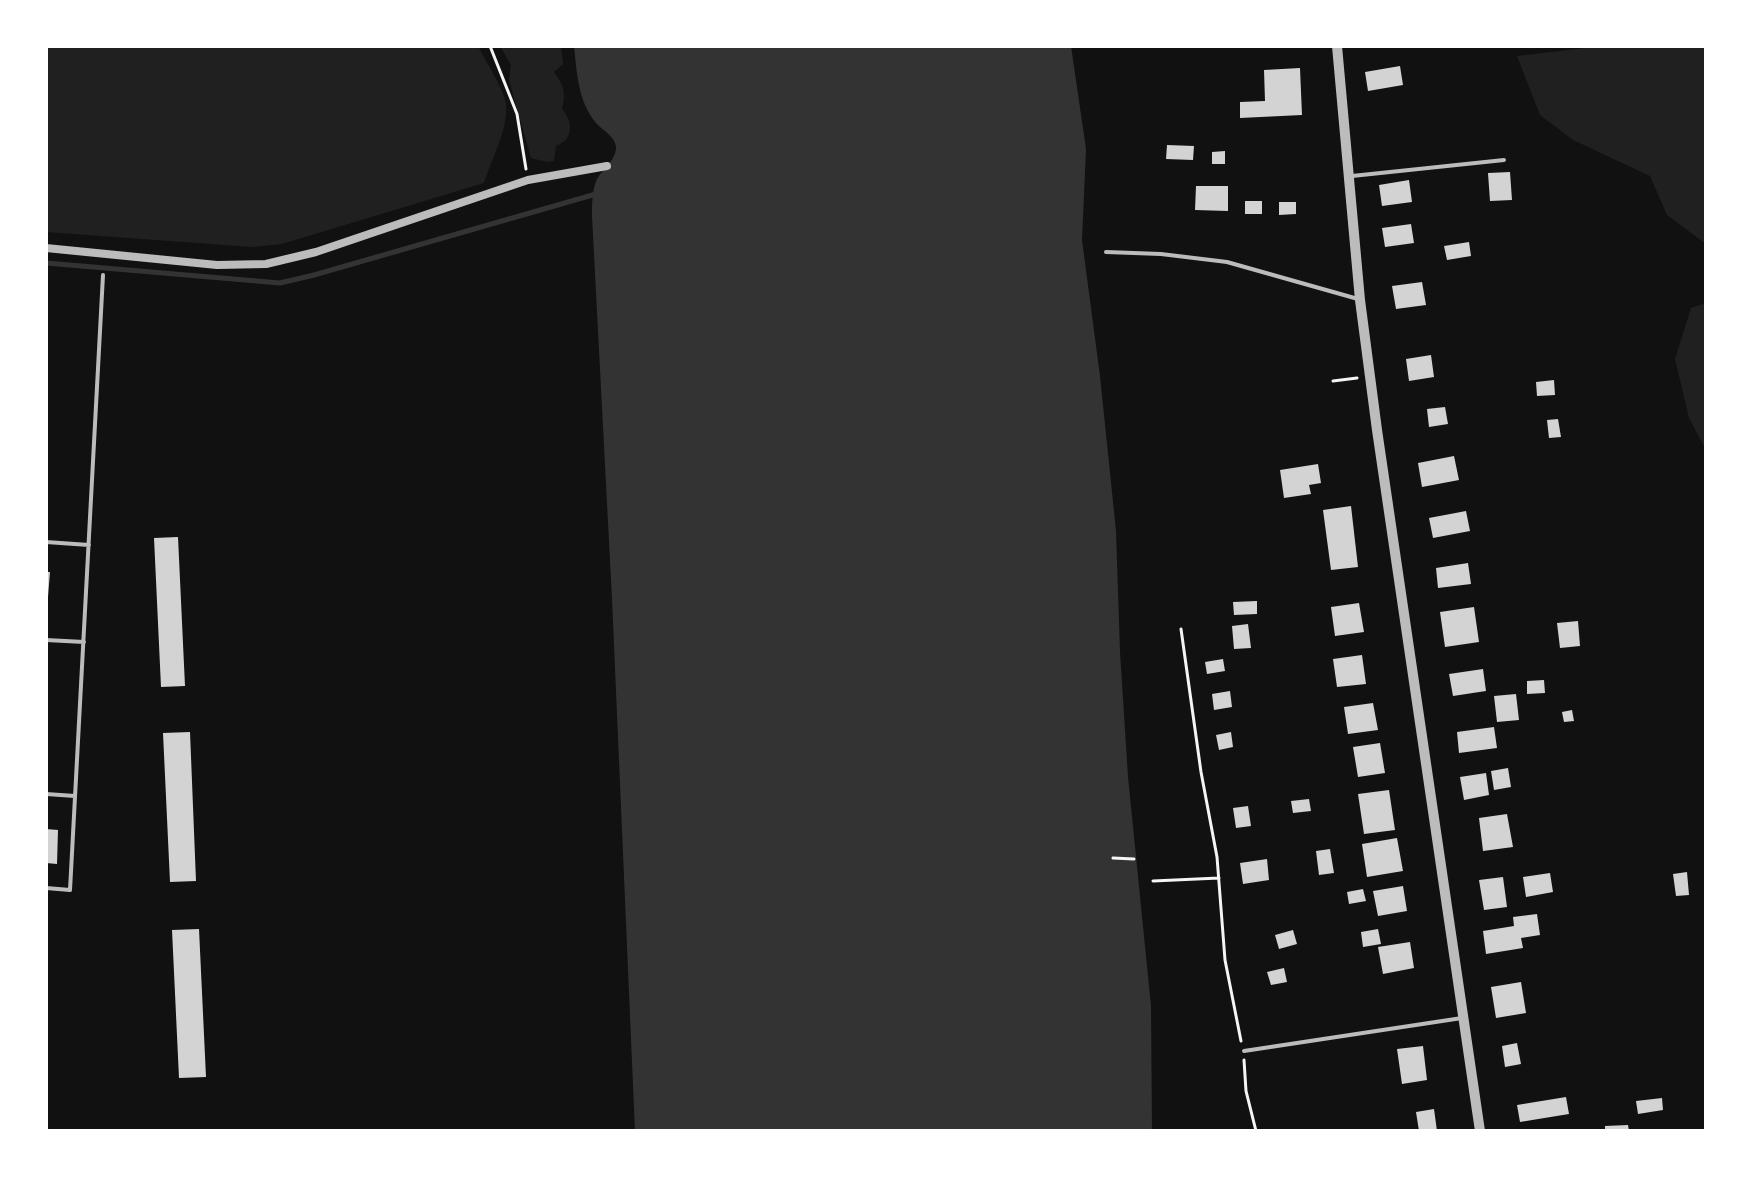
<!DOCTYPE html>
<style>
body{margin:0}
#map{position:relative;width:1752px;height:1177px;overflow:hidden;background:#111;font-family:Lato,sans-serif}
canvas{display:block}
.frame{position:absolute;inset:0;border:48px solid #fff;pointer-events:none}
</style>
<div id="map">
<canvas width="1752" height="1177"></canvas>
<div class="frame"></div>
</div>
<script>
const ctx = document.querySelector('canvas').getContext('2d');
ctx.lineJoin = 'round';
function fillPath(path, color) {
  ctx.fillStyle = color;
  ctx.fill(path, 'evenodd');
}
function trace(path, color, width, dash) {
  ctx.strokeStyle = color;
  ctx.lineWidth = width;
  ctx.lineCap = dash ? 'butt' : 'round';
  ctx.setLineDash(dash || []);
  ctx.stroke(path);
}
const green = new Path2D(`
 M 46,46 L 478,46 C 484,58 505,92 506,103 C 509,128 491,160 484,183 L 282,244 L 252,247 L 46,232 Z
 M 500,46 L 561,46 L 563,64 L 554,72 C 564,85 566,93 562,109 C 574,123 573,140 556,146 L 554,161 L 547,162 L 531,158 L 509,80 L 511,65 Z
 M 1602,46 L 1706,46 L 1706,244 L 1667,215 L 1650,176 L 1573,140 L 1540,115 L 1517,56 Z
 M 1706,303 L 1706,450 L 1689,418 L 1675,359 L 1691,308 Z`);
const water = new Path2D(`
 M 574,46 L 1071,46 L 1086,149 L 1082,240 L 1100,376 L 1116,531 L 1120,652 L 1128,777 L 1151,1006 L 1152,1131 L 635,1131 L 612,599 L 592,216 C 592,204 592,190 597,179 C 603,169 616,160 616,147 C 615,136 602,130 596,123 C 578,101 577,74 574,46 Z`);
const stream = new Path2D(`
 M 46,263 L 280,283 L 314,275 L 596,194`);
const building = new Path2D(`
 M 1400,66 L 1403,85 L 1368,91 L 1365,72 Z
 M 1300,68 L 1302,115 L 1240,118 L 1240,102 L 1265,101 L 1264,70 Z
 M 1167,145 L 1194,146 L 1193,160 L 1166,159 Z
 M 1225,151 L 1225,164 L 1212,164 L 1212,152 Z
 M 1510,172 L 1512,200 L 1490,201 L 1488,173 Z
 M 1409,180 L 1412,202 L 1382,206 L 1379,185 Z
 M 1196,186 L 1228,186 L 1228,211 L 1195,210 Z
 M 1245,201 L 1262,201 L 1262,214 L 1245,214 Z
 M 1279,202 L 1296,202 L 1296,214 L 1279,215 Z
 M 1411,224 L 1414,243 L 1385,247 L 1382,228 Z
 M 1469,242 L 1471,256 L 1447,260 L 1444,246 Z
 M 1422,282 L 1426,305 L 1396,309 L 1392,286 Z
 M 1431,355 L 1434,377 L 1409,381 L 1406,359 Z
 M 1554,380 L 1555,395 L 1537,396 L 1536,382 Z
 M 1445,407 L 1448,424 L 1429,427 L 1427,409 Z
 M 1558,419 L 1561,437 L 1549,438 L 1547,420 Z
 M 1454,456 L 1459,480 L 1422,487 L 1418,463 Z
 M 1318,464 L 1321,483 L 1309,485 L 1311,494 L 1284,498 L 1280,470 Z
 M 1351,506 L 1358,567 L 1331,570 L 1323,510 Z
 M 1466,511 L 1470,531 L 1433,538 L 1429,518 Z
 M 178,537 L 185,686 L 161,687 L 154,538 Z
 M 1468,563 L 1471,584 L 1438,588 L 1436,568 Z
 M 46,572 L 50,572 L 48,597 L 46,597 Z
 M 1257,601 L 1257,614 L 1234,615 L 1233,602 Z
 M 1359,603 L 1364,632 L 1335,636 L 1331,607 Z
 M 1474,607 L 1479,642 L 1445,647 L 1440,612 Z
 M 1578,621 L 1580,646 L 1560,648 L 1557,623 Z
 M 1248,624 L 1251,648 L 1234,649 L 1232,626 Z
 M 1362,655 L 1366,684 L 1337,687 L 1333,659 Z
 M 1223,659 L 1225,671 L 1207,674 L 1205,662 Z
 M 1483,669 L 1486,691 L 1453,696 L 1449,674 Z
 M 1544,680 L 1545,693 L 1527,694 L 1527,681 Z
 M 1230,691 L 1232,707 L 1214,710 L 1212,694 Z
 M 1516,694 L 1519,720 L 1497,722 L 1494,696 Z
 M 1373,703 L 1378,730 L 1348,734 L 1344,707 Z
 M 1572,710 L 1574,721 L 1564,722 L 1562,712 Z
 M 1494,727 L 1497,748 L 1459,753 L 1457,732 Z
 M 190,732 L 196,881 L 170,882 L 163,733 Z
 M 1231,732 L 1233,747 L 1219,750 L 1216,735 Z
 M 1380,743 L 1385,773 L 1358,777 L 1353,747 Z
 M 1508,768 L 1511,787 L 1494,790 L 1491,771 Z
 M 1486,773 L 1489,795 L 1464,800 L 1460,777 Z
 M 1389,790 L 1395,830 L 1364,834 L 1358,794 Z
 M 1309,799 L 1311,811 L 1293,813 L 1291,801 Z
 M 1248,806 L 1251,826 L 1236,828 L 1233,808 Z
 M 1507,814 L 1513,847 L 1483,851 L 1479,818 Z
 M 46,829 L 58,830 L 57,864 L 46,863 Z
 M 1397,838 L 1403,871 L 1367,877 L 1362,844 Z
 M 1330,849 L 1334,873 L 1319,875 L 1316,851 Z
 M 1267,859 L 1269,880 L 1243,884 L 1240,863 Z
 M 1687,872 L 1689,895 L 1676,896 L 1673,874 Z
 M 1550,873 L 1553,892 L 1526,897 L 1523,877 Z
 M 1503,877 L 1507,907 L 1484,910 L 1479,880 Z
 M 1403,886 L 1407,911 L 1378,916 L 1373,891 Z
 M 1363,889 L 1366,901 L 1349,904 L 1347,892 Z
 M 1537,914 L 1540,935 L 1521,938 L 1523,948 L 1486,954 L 1483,931 L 1514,926 L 1513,917 Z
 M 199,929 L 206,1077 L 179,1078 L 172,930 Z
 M 1378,929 L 1381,944 L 1363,947 L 1361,932 Z
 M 1293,930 L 1297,944 L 1279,949 L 1275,935 Z
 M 1410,942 L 1414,968 L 1383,974 L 1378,947 Z
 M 1284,968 L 1287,982 L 1271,985 L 1267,972 Z
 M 1521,982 L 1526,1013 L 1496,1018 L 1491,987 Z
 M 1517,1043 L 1521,1064 L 1505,1067 L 1502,1046 Z
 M 1423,1046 L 1427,1080 L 1402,1084 L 1397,1049 Z
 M 1566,1097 L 1569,1114 L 1520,1122 L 1517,1105 Z
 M 1662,1098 L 1663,1110 L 1638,1114 L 1636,1101 Z
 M 1434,1109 L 1437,1131 L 1419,1131 L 1416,1112 Z
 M 1628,1125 L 1629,1131 L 1605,1131 L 1605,1126 Z`);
const path = new Path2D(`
 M 490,46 L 517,114 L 526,169
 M 1333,381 L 1357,378
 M 1181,629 L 1201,772 L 1217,857 L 1225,960 L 1241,1041
 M 1113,858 L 1134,859
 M 1153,881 L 1219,878
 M 1244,1060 L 1246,1091 L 1256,1131`);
const service = new Path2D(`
 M 1352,176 L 1504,160
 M 1106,252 L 1161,254 L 1227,262 L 1358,299
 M 46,542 L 89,545
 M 46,640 L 84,642
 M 46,794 L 75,796
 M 46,888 L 70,890 L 103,275
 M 1244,1051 L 1462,1018`);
const minor = new Path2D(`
 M 46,248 L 217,265 L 266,264 L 316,252 L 528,180 L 607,166`);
const tertiary = new Path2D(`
 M 1337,46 L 1360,300 L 1377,430 L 1480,1131`);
fillPath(green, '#202020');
fillPath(water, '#333');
trace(stream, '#333', 5);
fillPath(building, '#d3d3d3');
trace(path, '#f5f5f5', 3);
trace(service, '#bcbcbc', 4);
trace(minor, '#bcbcbc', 8);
trace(tertiary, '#bcbcbc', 10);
</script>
